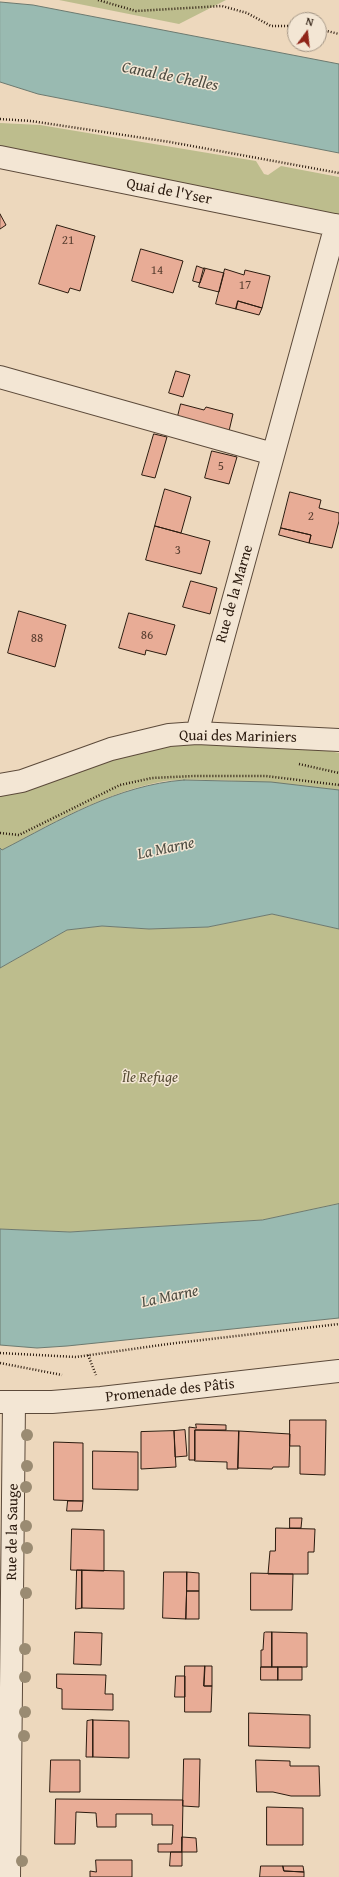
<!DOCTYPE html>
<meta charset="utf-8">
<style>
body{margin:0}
#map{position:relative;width:339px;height:1877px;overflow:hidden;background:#edd8bd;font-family:"Gentium Book Plus",serif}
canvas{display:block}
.north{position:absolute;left:287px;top:12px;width:40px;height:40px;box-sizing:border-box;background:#f3e6d4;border:1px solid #a39585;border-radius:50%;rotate:15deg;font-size:11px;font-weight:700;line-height:16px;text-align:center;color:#2b1b0f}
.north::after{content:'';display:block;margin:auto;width:14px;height:18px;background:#8f2418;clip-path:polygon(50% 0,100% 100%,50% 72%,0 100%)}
</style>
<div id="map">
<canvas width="339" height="1877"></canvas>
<div class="north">N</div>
</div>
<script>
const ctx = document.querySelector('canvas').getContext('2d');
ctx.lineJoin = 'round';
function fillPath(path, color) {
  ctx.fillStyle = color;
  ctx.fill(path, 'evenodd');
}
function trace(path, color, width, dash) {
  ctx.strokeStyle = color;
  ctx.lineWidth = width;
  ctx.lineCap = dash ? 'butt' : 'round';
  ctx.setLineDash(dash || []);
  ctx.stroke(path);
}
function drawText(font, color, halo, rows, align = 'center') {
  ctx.font = font + ' "Gentium Book Plus",serif';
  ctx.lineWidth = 3;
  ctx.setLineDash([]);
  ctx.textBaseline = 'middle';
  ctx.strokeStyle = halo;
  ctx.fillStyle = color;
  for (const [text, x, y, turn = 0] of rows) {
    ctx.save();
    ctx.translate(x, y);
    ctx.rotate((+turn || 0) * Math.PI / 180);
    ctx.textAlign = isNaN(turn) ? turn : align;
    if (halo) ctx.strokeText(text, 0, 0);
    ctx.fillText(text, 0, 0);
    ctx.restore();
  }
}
const green = new Path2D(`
 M 59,0 L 226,0 L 179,24 Z
 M 0,123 L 40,125 L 256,161 L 264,174 L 268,175 L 281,166 L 339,177 L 339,218 L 0,150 Z
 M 188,743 L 320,749 L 339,753 L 339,790 C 296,785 253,781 209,780 C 193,780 176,779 160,782 C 104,793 53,823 2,850 L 0,848 L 0,795 L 113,758 Z
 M 272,914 L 339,929 L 339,1204 L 262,1220 L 70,1232 L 0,1229 L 0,968 L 67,930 L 102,926 L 149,929 L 208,927 Z`);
const water = new Path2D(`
 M 0,2 L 33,5 L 339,64 L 339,153 L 38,94 L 0,82 Z
 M 184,780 L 271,782 L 339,790 L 339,929 L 272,914 L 208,927 L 149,929 L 102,926 L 67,930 L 0,968 L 0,848 L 2,850 C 60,820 117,785 184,780 Z
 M 339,1204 L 339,1318 L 67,1346 L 37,1348 L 0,1345 L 0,1229 L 70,1232 L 262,1220 Z`);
const building = new Path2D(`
 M 0,214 L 6,225 L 0,229 Z
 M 57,225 L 95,236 L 80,291 L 70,288 L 68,293 L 39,284 Z
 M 141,249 L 183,261 L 173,293 L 132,281 Z
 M 197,266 L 205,269 L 200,283 L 193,281 Z
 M 204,268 L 224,273 L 219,292 L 199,287 Z
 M 225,269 L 244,275 L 245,270 L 270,276 L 262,308 L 238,301 L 236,309 L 216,304 Z
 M 238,301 L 262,308 L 259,315 L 236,309 Z
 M 176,371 L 190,375 L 183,397 L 169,393 Z
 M 181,404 L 204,410 L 206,407 L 233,414 L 229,431 L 178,416 Z
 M 154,434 L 167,437 L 155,478 L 142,475 Z
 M 212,451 L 237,457 L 229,484 L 205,478 Z
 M 165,489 L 191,497 L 181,533 L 155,526 Z
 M 290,492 L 321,500 L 319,508 L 339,513 L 339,521 L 332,548 L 309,543 L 311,535 L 281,528 Z
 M 155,526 L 210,541 L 201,574 L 146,560 Z
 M 281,528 L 311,535 L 309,543 L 279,535 Z
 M 191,581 L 217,588 L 210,614 L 183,607 Z
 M 19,611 L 66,625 L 55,667 L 8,653 Z
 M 129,613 L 175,625 L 166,655 L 146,650 L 145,655 L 119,648 Z
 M 290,1420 L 326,1420 L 325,1475 L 300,1474 L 300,1446 L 290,1446 Z
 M 196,1424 L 226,1425 L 226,1430 L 195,1430 L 195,1460 L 189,1460 L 189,1427 L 196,1428 Z
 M 185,1430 L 187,1456 L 175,1457 L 174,1431 Z
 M 195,1430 L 239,1431 L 238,1469 L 227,1469 L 227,1462 L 195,1461 Z
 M 174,1431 L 176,1467 L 141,1469 L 141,1432 Z
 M 239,1431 L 290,1434 L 289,1467 L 273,1467 L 272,1469 L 238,1468 Z
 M 54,1442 L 83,1443 L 83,1501 L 54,1500 Z
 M 93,1451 L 138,1452 L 138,1490 L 93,1489 Z
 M 68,1501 L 83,1501 L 82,1511 L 67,1511 Z
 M 290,1518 L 302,1518 L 301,1528 L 290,1528 Z
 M 276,1528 L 315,1529 L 314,1552 L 308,1552 L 308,1574 L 268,1574 L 270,1551 L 275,1551 Z
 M 72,1529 L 104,1530 L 104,1571 L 71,1570 Z
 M 77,1570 L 82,1570 L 82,1608 L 76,1609 Z
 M 82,1570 L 124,1571 L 124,1609 L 82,1608 Z
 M 164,1572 L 187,1572 L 186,1619 L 163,1618 Z
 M 187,1572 L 199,1573 L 199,1591 L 187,1591 Z
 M 251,1573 L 293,1574 L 292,1610 L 251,1610 Z
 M 187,1591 L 199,1591 L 199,1619 L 186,1619 Z
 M 75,1632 L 102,1633 L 101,1665 L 74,1664 Z
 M 266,1632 L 272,1632 L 272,1667 L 261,1667 L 261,1650 L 263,1650 L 264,1633 Z
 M 272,1632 L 307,1633 L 307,1667 L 272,1667 Z
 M 185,1666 L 205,1666 L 204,1686 L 212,1686 L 211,1712 L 185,1712 Z
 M 205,1666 L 212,1666 L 212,1686 L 204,1686 Z
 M 261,1667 L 278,1667 L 278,1680 L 261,1680 Z
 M 278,1667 L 302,1667 L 302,1680 L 278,1680 Z
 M 57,1674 L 106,1675 L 105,1694 L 113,1694 L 113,1710 L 62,1709 L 62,1689 L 57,1688 Z
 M 176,1676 L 185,1676 L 185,1697 L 175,1697 Z
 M 249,1713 L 310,1715 L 310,1748 L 249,1746 Z
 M 93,1720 L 93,1757 L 86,1757 L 87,1721 Z
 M 93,1720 L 129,1721 L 129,1758 L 93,1757 Z
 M 184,1759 L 200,1759 L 199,1807 L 183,1806 Z
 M 51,1760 L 80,1760 L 80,1792 L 50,1792 Z
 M 256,1760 L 290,1761 L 290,1766 L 319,1766 L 320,1796 L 291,1796 L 273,1792 L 257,1792 Z
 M 56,1799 L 183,1800 L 182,1852 L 158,1852 L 158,1844 L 172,1844 L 173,1825 L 152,1825 L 152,1814 L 116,1814 L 116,1827 L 97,1827 L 96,1813 L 76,1812 L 75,1844 L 55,1844 Z
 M 267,1807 L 303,1808 L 303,1845 L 267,1845 Z
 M 182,1837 L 196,1838 L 197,1852 L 182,1852 Z
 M 171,1852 L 182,1852 L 182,1866 L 170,1866 Z
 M 96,1860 L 132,1860 L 132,1877 L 90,1877 L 90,1871 L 96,1872 Z
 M 261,1866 L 283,1866 L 284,1871 L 304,1872 L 304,1877 L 260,1877 Z
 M 283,1866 L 303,1866 L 304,1872 L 284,1871 Z`);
const path = new Path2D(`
 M 98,0 L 136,11 L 222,6 L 247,13 L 271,26 L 295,26
 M 319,29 L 339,34
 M 0,119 L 31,121 L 170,142 L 339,173
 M 299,764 L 339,773
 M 0,833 L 19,835 L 120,785 L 152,778 L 194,776 L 266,776 L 339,785
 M 0,1353 L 76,1357 L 168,1344 L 339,1324
 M 88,1355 L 96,1375
 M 0,1363 L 62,1375`);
const minor = new Path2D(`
 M 0,157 L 339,226
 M 0,377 L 273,454
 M 197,733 L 336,225
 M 0,785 L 22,781 L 111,749 L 169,735 L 197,733 L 339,740
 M 0,1402 L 52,1402 L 101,1398 L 339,1371
 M 9,1877 L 14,1403`);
const trees = [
 [27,1435],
 [27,1466],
 [26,1487],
 [26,1526],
 [27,1548],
 [26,1593],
 [25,1649],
 [25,1677],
 [25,1712],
 [24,1736],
 [22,1861]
];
const numberNames = [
 ["21",68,241],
 ["14",157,271],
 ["17",245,286],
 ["5",221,467],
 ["2",311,517],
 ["3",178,551],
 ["86",147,636],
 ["88",37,639]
];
const streetNames = [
 ["Quai de l'Yser",169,192,11],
 ["Rue de la Marne",235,594,-74],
 ["Quai des Mariniers",238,737,1],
 ["Promenade des Pâtis",170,1391,-6],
 ["Rue de la Sauge",13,1532,-89]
];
const parkNames = [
 ["Île Refuge",150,1078]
];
const waterNames = [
 ["Canal de Chelles",170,77,11],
 ["La Marne",166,849,-12],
 ["La Marne",170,1297,-12]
];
fillPath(green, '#bdbd8d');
fillPath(water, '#99bab1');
trace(water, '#6d7a70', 1);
fillPath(building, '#e8ac96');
trace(building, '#2b1b0f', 1);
trace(minor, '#5c4a3a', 24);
trace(path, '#2b1b0f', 2.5, [1, 2]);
trace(minor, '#f3e6d4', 22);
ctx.fillStyle = '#9a8b72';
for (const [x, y] of trees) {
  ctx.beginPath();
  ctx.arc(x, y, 6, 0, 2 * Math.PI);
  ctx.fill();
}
drawText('13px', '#5a3f31', null, numberNames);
drawText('15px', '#2b1b0f', '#f3e6d4', streetNames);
drawText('italic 15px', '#574c35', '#f3e6d4', parkNames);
drawText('italic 16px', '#4c4b40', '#f3e6d4', waterNames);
</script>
